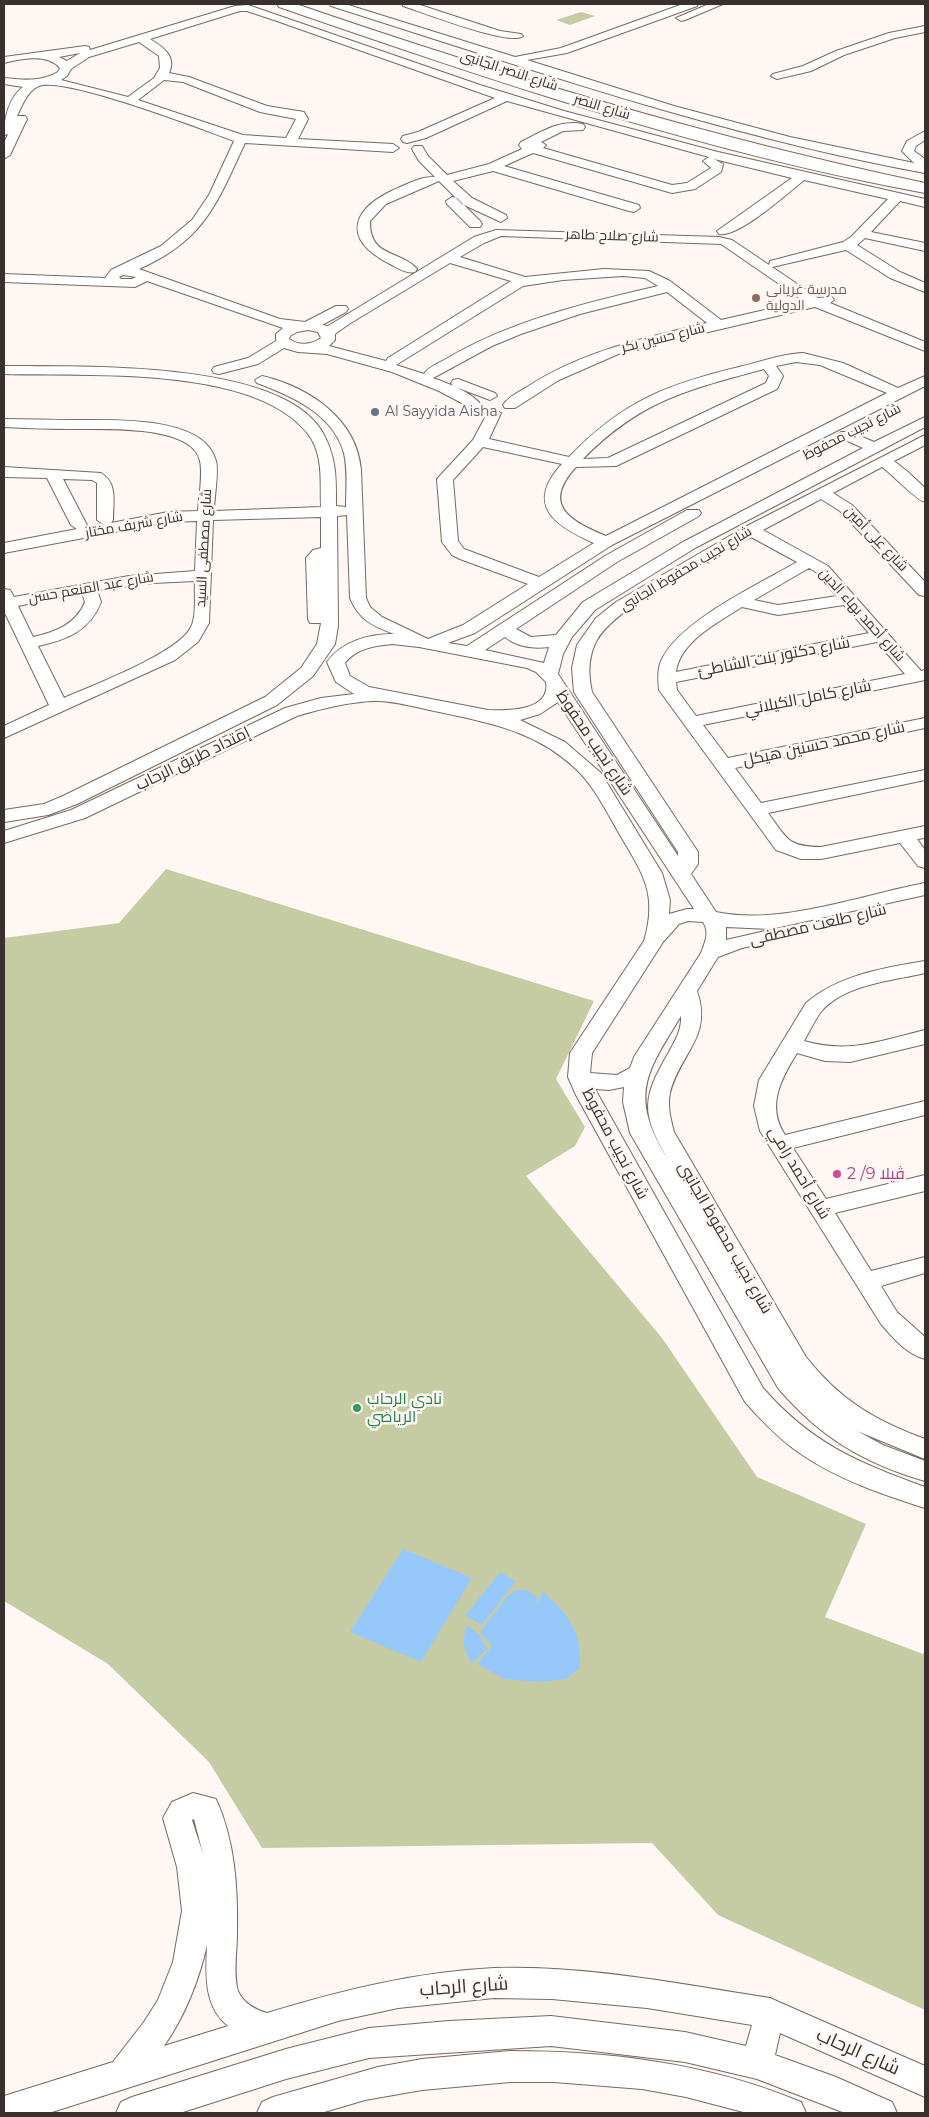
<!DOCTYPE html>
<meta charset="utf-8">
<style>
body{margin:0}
#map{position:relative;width:929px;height:2117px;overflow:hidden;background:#fef7f3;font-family:Montserrat,sans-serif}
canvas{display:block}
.frame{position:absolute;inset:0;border:5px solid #38312d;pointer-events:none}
</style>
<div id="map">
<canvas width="929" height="2117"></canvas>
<div class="frame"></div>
</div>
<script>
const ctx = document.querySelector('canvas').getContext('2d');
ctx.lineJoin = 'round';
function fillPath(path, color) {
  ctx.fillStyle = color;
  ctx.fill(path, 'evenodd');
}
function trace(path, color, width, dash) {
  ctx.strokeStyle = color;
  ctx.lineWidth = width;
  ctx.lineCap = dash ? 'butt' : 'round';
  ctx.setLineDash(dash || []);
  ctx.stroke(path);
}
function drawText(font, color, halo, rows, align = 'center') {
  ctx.font = font + ' Montserrat,Cairo,sans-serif';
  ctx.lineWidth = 5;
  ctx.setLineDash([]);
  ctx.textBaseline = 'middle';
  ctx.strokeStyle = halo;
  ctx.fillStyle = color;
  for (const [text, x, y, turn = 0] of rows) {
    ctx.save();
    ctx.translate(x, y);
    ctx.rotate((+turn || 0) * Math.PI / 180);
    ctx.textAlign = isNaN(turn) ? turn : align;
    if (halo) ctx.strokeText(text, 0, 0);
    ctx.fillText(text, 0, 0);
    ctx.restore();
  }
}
const green = new Path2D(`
 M 581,12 L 595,16 L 570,25 L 556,20 Z
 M 166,869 L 594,1001 L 556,1079 L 585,1127 L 575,1146 L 526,1176 L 662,1338 L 757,1477 L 866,1524 L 825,1617 L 923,1654 L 925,1649 L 925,2010 L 718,1915 L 652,1843 L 262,1848 L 209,1762 L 108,1664 L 4,1601 L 4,938 L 119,923 Z`);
const water = new Path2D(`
 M 403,1549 L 472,1578 L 421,1662 L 350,1632 Z
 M 500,1572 L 516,1581 L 482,1625 L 465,1616 Z
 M 516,1590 L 527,1590 L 536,1596 L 538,1604 L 542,1591 C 569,1615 582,1631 580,1668 L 566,1679 L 540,1682 L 504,1679 L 477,1664 L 492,1646 L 480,1632 L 506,1598 Z
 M 467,1625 L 480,1636 L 487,1649 L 472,1663 C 463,1651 462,1639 467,1625 Z`);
const minor = new Path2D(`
 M 330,4 L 345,4 L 515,57 L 561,48 L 683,4 L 698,4 L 697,6 L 567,53 L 527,60 L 674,106 L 790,137 L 914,163 L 902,151 L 907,141 L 925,131 L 925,140 L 916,146 L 914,151 L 925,159 L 925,173 C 723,136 527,68 331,6 Z
 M 402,4 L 417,4 L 500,31 L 521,34 L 523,36 C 511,47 422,12 403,6 Z
 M 709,4 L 723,4 L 685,20 L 681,21 L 676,18 Z
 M 248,5 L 480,85 L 564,111 L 718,152 L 925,199 L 925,207 L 900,201 L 871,232 L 925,243 L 925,251 L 865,238 L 857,245 L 900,272 L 925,283 L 925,292 L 890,278 L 846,250 L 772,267 L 818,298 L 832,297 L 834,300 L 830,303 L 925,342 L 925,351 L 815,307 L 623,352 L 559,380 L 515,408 L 505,408 L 503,405 C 508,397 519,392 527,387 C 582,351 644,338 707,323 L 667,292 L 580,314 L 521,334 L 492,346 L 433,378 C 449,384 472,392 482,406 L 475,410 L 439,391 L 392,372 L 327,354 L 298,352 L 284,348 L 258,364 L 219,374 L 214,373 L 212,370 L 214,367 L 248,358 L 276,341 L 276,334 L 283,328 L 147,281 L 135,287 L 4,282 L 4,274 L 105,278 L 111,270 L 161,246 L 192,220 L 209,195 L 234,141 C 202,129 64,76 39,86 C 27,91 22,106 17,116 L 25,116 L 27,119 L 10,155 L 4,159 L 4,143 L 8,134 L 4,135 C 4,119 9,97 23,87 L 4,84 L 4,78 C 23,80 41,82 58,72 L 60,68 C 46,53 22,59 4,63 L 4,57 L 85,46 L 89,47 L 90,50 L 235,6 ZM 240,11 L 247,11 L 277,21 L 495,98 L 418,132 L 403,136 L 401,139 L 403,142 L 407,143 L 426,138 L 507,101 L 709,157 L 703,161 L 711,168 L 687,183 L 672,185 L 543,148 L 546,145 L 541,142 L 563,131 L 583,130 L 585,127 L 583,124 C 560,119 541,132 521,142 L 519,145 L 522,149 L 489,164 L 447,175 L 428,156 L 422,146 L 414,146 L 412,149 L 419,161 L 435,177 C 423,176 409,183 398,188 C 353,207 339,238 390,264 C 398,268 406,274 415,272 L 417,269 C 401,250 369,258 370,221 L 386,204 L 439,181 L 462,204 L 501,222 L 507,218 L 506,215 L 472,198 L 453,181 L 493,171 L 629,211 L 634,212 L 640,208 L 639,205 L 504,166 L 533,153 L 672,193 L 695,189 L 721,172 L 723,164 L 714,159 L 792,178 L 717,231 L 719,234 C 738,238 788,193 804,180 L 888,199 L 851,237 L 843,242 L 770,261 L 769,265 L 732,240 L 719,237 L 496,230 L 474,237 L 328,326 L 322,325 L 346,312 L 348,309 L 346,306 L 336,306 L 305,322 L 280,319 L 139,269 C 205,240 217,203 245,143 L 393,152 L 399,148 L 393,144 L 298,139 L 308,119 L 304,112 L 267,106 L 189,77 L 169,73 C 177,56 163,47 150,39 ZM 139,42 L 159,56 L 160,68 L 154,78 L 128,97 L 61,80 L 67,76 L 71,69 L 89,57 ZM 80,53 L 67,61 L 59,57 ZM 164,80 L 183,82 L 260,112 L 296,119 L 286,138 L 243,135 L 138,100 ZM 501,236 L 721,244 L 804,301 L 721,320 L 670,281 L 649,271 L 604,269 L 525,277 L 460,257 L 484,243 ZM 450,263 L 511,281 L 388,358 L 386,361 L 329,346 L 335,340 L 335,334 L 349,324 ZM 123,275 L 136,277 L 132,279 L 121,279 L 119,277 ZM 623,276 L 645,278 L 658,286 C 585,303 510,321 446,359 C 439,363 428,367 424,374 L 396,365 L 523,286 L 563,280 ZM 308,330 L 318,332 L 321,338 C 311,345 299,346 289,339 L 290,336 L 297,332 Z
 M 925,26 L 925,32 L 895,38 L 844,55 L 811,71 L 777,79 L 771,76 L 773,74 L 803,66 L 836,51 L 889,33 Z
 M 452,197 L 457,198 L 480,221 L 482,224 L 480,227 L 470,227 L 447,204 L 446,201 Z
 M 803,353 L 843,363 L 898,388 L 925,376 L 925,386 L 612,545 L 475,633 L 448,643 L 467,646 L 605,556 L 687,510 L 699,510 L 701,513 L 699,516 L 617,562 L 516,629 L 531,637 L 556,635 L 583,602 L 683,542 L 863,448 L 841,438 L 838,435 L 841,432 L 851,432 L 874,442 L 925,417 L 925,427 L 695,548 L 595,610 L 572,637 L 563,654 L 558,674 L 678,856 L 678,852 L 574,692 L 572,668 L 577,645 L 596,618 L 616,602 L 745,527 L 925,435 L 925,445 L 894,461 L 908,472 L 925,488 L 925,502 C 916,500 893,475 882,467 L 833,493 L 852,505 L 925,582 L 925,596 L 919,595 L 840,511 L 821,499 L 763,530 L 828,566 L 921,671 L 925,670 L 925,680 L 703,725 L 728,758 L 925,718 L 925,728 L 735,768 L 761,803 L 925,770 L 925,780 L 768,813 C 787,838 787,847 821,847 L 925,826 L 925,838 L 917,839 L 925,850 L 925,868 L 918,866 L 900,843 L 821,859 L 801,859 L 776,850 L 659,690 C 658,679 657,667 663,657 C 684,619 759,584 797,562 L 751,537 C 714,557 616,606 597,640 C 588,656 588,674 592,692 L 698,852 L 698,864 L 691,874 L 716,912 C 780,926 861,895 925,883 L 925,895 L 771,929 L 726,927 L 726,940 L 783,927 L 790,929 L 793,933 L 790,937 L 742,948 L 718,957 L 697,991 C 713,1037 680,1053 670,1093 C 667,1106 671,1120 674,1132 L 806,1357 C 840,1400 874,1420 925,1439 L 925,1459 L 857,1431 L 883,1445 L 925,1461 L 925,1481 C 863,1463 820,1437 778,1388 L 630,1133 L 623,1102 L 624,1087 L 609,1090 L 595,1089 L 763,1388 C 812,1444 857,1462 925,1487 L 925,1508 C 884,1495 837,1479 801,1454 C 780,1440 762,1421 745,1402 L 576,1095 L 568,1077 L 570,1053 L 644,941 C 658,894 643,874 620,835 C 607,813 595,787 576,769 C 536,731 490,723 439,712 C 420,708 398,702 379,701 C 357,700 319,709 297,716 L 85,818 L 4,843 L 4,831 L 71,810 L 285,708 L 321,698 L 354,694 L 336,682 L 327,662 C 342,641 369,634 394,634 C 373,626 359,620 350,598 L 347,515 L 337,516 L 338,626 L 335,644 L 313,676 L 277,705 L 77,804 L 48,815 L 4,822 L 4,810 L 44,804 L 63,796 L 265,697 L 301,668 L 317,644 L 321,623 L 310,623 L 308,619 L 306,558 L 313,550 L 321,548 L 321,517 L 213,520 L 209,623 L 198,642 L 175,660 L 4,738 L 4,726 L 49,705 L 4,611 L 4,589 L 10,590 L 14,597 L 129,576 L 195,571 L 197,521 L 168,522 L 4,553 L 4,543 L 77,529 L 71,525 L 47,478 L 4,477 L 4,467 L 101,473 C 118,483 113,502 113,520 L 111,523 L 168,512 L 198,511 C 199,497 203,474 200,461 C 192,423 98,430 69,429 C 48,429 26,428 4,427 L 4,419 C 27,419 50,420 73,420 C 109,421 204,414 216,461 C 219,473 214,498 214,511 L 321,507 C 320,482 324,455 308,434 C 254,364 86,377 4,374 L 4,366 C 79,367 282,359 323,433 C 337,459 336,479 336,506 L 346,507 C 346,489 348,471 344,453 C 333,414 292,396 257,383 L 255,380 L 262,376 C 309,387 357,419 361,470 L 366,598 L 370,607 L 382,617 L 428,639 L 463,625 L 528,584 L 460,559 L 452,555 L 442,542 L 437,479 L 473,440 L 489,410 L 494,409 L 501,413 L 489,439 L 569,457 C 624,400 668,384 743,366 C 763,361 782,354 803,353 ZM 796,362 L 820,365 L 887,393 L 606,536 C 570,521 541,505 576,467 L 616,466 L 777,389 L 783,376 L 776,366 ZM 764,369 L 769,376 L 766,383 L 608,458 L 583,459 C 641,400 687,390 764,369 ZM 483,447 L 562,464 C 524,505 555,526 594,543 L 539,577 L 464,549 L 458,541 L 453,480 ZM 63,479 L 92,480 L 97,483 L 97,520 L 103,524 L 85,528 L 87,525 ZM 809,568 L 816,572 L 837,596 L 778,605 L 754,600 ZM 195,581 C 194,595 197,615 191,627 C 179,653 91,686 64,698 L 38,646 C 66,640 90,631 101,602 L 97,590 L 153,583 ZM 82,593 L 85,602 C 76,624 56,632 33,637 L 18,606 ZM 844,605 L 869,633 L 676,672 C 680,641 719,622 742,607 L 778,615 ZM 505,637 C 517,647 534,649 549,647 L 544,663 L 485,650 ZM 877,642 L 905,674 L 696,716 L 677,690 L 676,682 ZM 392,644 L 419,647 L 527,668 L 536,672 L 546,682 C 551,711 507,711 488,710 L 369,687 L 350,676 L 345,663 C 357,648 374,646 392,644 ZM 558,702 L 694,909 L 687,909 L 669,914 L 670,900 L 662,873 L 601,773 L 565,742 L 520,720 L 540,714 ZM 688,921 L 703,922 C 710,933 705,942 701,953 L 634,1057 L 630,1068 L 617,1075 L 590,1073 L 592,1053 L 663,942 L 679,924 ZM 681,1016 C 682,1029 675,1041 669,1052 C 642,1098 641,1112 667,1158 C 629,1095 646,1073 681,1016 Z
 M 458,379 L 495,393 L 497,396 L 490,400 L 453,386 L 451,383 L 453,380 Z
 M 925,961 L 925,973 C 892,981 843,984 820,1013 C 814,1022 809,1032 804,1041 C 850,1054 880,1041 925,1030 L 925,1044 L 850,1062 L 825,1061 L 797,1053 C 781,1079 766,1106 785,1135 L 925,1101 L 925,1115 L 793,1148 L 826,1199 L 925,1175 L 925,1191 L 835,1213 L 871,1271 L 925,1257 L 925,1273 L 881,1286 L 897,1312 L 925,1337 L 925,1359 C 907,1354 893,1338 881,1324 L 760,1131 L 754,1106 L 759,1080 L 806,1003 C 839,975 883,968 925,961 Z
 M 193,1793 L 216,1799 C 235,1841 238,1888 237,1934 C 237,1951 233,1974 238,1991 C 243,2003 256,2010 267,2013 C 342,1990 416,1972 494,1968 C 586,1965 679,1984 770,1998 L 781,2003 L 925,2066 L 925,2097 L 780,2033 L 775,2055 L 836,2077 L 892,2102 L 897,2113 L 845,2113 L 757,2079 L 685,2062 L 551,2046 L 369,2058 L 286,2079 L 180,2113 L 116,2113 L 121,2102 L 132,2097 L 286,2049 L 369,2028 L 449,2021 L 551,2016 L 685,2032 L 746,2046 L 752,2025 L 647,2008 L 552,1999 L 494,1998 L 398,2008 L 338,2021 L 49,2113 L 4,2113 L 4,2096 L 113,2062 L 144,2022 L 158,2000 L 173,1962 L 182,1911 L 177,1867 L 163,1818 L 172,1802 ZM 194,1819 L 203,1854 L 192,1820 ZM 207,1945 C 206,1973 203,2006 228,2026 L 164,2046 C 185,2016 199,1980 207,1945 Z
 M 510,2051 C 610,2051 708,2063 801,2102 L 806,2113 L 747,2113 L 686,2097 L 642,2089 L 554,2082 L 510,2082 L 422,2090 L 365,2100 L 321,2113 L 257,2113 L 262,2102 L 273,2097 L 378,2067 L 422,2059 Z`);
const major = new Path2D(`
 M 277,4 L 296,4 C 503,75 711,138 925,183 L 925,193 C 705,153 490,80 279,7 Z`);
const markers = [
 [756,298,5,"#8d6e63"],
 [375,412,5,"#6b7280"],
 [837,1174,5,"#d1479c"],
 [357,1408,5,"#2e9e5b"]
];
const farStreetnames = [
 ["شارع النصر الجانبى",509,71,18],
 ["شارع النصر",602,107,17],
 ["شارع صلاح طاهر",612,236,2],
 ["شارع حسين بكر",663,338,-14],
 ["شارع نجيب محفوظ",852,432,-27],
 ["شارع شريف مختار",134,525,-10],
 ["شارع على أمين",876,539,46],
 ["شارع مصطفى السيد",204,548,-87],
 ["شارع نجيب محفوظ الجانبى",686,569,-31],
 ["شارع عبد المنعم حسن",91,588,-10],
 ["شارع أحمد بهاء الدين",862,615,48]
];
const farEducationnames = [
 ["مدرسة غرياني",766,290],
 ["الدولية",766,306]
];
const farWorshipnames = [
 ["Al Sayyida Aisha",385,412]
];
const streetNames = [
 ["شارع دكتور بنت الشاطئ",774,657,-11],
 ["شارع كامل الكيلاني",808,698,-11],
 ["شارع نجيب محفوظ",594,743,56],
 ["شارع محمد حسنين هيكل",824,744,-12],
 ["إمتداد طريق الرحاب",193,759,-26],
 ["شارع طلعت مصطفى",818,925,-13],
 ["شارع نجيب محفوظ",615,1144,62],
 ["شارع أحمد رامي",799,1173,59],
 ["شارع نجيب محفوظ الجانبى",725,1238,60]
];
const hotelNames = [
 ["ڤيلا 9/ 2",847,1174]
];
const leisureNames = [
 ["نادي الرحاب",367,1399],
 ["الرياضي",367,1417]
];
const nearStreetnames = [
 ["شارع الرحاب",464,1987,-4],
 ["شارع الرحاب",858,2052,24]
];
fillPath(green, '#c5cca3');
fillPath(water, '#97c8fc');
trace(minor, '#786961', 2);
trace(major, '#786961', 2);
fillPath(minor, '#fff');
fillPath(major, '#fff');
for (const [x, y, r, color] of markers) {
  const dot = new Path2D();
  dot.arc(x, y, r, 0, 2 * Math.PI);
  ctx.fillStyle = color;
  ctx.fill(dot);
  trace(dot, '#fef7f3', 2);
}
drawText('14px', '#38312d', '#fef7f3', farStreetnames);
drawText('14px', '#785e54', '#fef7f3', farEducationnames, 'left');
drawText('14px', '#5b616d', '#fef7f3', farWorshipnames, 'left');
drawText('16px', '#38312d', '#fef7f3', streetNames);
drawText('16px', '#b23c85', '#fef7f3', hotelNames, 'left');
drawText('16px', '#27864d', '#fef7f3', leisureNames, 'left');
drawText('19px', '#38312d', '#fef7f3', nearStreetnames);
</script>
